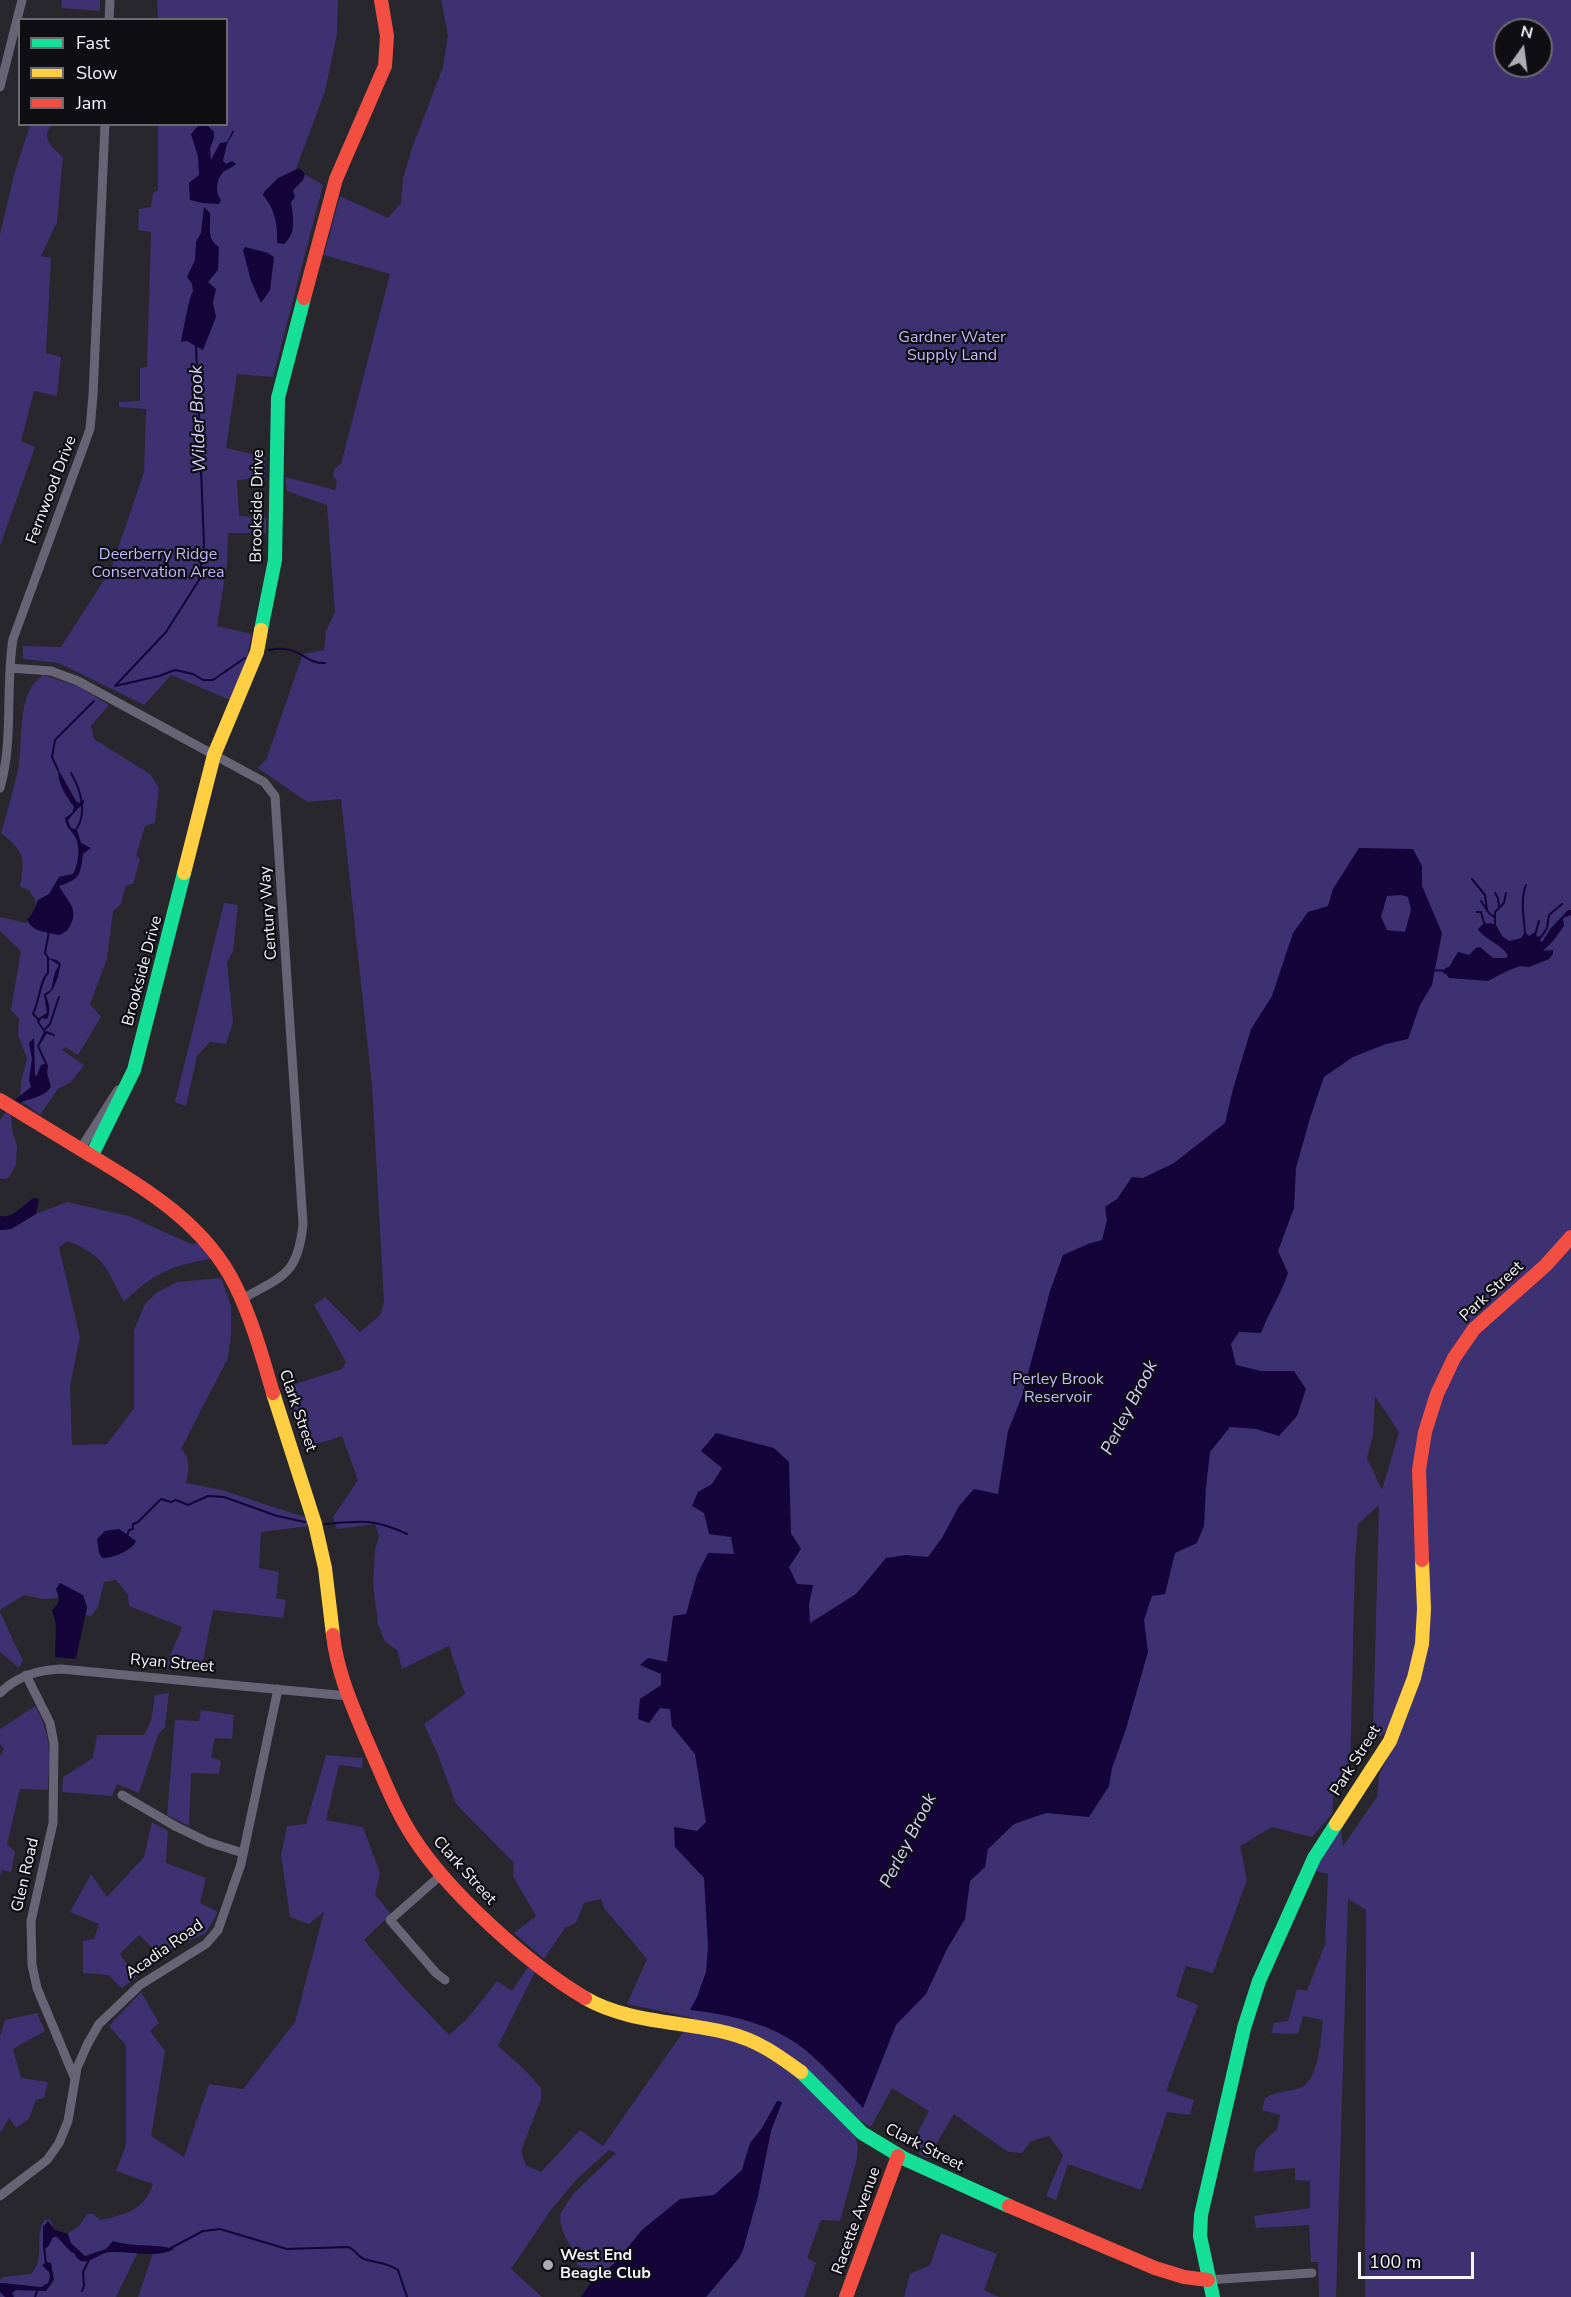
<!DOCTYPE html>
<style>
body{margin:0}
#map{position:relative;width:1571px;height:2297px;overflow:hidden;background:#27272d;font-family:"Nunito Sans",sans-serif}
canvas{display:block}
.legend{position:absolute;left:18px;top:18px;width:210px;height:108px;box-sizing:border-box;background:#0f0e13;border:2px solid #6b6a70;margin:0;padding:8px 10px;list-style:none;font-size:18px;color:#f4f4fb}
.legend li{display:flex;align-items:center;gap:12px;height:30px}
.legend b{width:30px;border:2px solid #6b6a70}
.north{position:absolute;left:1493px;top:18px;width:60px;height:60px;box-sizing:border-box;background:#0f0e13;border:2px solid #6b6a70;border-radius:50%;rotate:14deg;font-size:16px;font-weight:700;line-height:24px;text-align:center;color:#f4f4fb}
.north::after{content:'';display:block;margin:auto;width:21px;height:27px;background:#acacb3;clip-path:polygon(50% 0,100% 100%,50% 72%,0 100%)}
.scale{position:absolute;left:1358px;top:2252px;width:116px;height:27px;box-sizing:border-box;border:3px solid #f4f4fb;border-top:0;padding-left:8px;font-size:18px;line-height:21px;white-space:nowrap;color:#f4f4fb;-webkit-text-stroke:4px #0f0e13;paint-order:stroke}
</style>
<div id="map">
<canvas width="1571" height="2297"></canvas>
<ul class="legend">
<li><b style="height:8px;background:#16e098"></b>Fast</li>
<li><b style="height:8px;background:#ffcf43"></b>Slow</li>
<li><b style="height:8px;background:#f24e42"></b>Jam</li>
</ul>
<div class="north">N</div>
<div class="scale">100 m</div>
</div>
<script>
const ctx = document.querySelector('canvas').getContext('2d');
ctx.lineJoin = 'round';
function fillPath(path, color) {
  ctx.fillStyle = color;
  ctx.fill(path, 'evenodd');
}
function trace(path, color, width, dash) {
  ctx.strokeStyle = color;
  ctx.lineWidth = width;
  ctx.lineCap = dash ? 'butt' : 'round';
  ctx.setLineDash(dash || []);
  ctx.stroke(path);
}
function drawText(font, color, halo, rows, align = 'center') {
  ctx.font = font + ' "Nunito Sans",sans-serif';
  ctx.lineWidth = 4.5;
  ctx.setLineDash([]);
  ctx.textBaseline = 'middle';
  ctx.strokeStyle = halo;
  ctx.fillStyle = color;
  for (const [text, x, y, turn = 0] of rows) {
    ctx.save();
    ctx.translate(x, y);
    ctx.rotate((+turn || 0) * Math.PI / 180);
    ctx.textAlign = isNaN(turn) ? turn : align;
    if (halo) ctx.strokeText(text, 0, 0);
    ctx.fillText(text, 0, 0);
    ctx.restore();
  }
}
const green = new Path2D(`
 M 62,0 L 100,0 L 100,11 L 61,8 Z
 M 157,0 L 338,0 L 337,34 L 325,91 L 296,169 L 323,185 L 273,377 L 237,374 L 226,448 L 265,457 L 265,477 L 237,480 L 239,516 L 266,518 L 266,533 L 228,533 L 227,564 L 217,626 L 252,634 L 246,662 L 230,700 L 171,675 L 144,705 L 59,663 L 23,659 L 23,646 L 61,647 L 111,569 L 144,472 L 146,409 L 119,407 L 119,402 L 140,401 L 140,368 L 147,367 L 151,232 L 138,230 L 139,209 L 151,207 L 153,193 L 158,190 L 158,125 L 226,124 L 226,20 L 158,19 Z
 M 441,0 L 1571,0 L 1571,2297 L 1365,2297 L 1366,1910 L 1348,1899 L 1336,2297 L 1319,2297 L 1318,2262 L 1311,2262 L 1309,2225 L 1256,2228 L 1254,2216 L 1310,2208 L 1310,2181 L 1295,2180 L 1295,2168 L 1253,2172 L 1256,2149 L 1277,2129 L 1280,2115 L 1262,2110 L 1265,2098 C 1280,2089 1288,2093 1302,2087 C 1319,2078 1321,2037 1323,2020 L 1303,2016 L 1298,2034 L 1271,2033 L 1274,2023 L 1288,2021 L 1297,1989 L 1307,1991 L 1325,1944 L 1328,1874 L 1311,1870 L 1341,1827 L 1343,1846 L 1377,1797 L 1379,1775 L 1408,1714 L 1424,1666 L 1430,1633 L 1430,1596 L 1415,1456 C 1410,1479 1413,1506 1414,1529 C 1418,1590 1424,1637 1401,1696 C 1396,1710 1392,1726 1381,1736 L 1373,1733 L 1379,1505 L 1358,1524 L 1355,1560 L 1350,1777 L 1334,1790 L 1332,1814 L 1312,1837 L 1272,1827 L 1240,1846 L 1247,1880 L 1213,1973 L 1186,1966 L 1176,1996 L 1198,2005 L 1166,2091 L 1194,2100 L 1190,2115 L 1167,2112 L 1141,2190 L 1068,2164 L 1056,2200 L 1046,2196 L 1063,2155 L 1049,2136 L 1031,2141 L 1022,2153 L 1008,2152 L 954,2114 L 928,2158 L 919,2155 L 920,2144 L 914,2140 L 929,2111 L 892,2088 L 871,2127 L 860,2120 L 855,2135 L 858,2147 L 856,2163 L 840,2221 L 821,2220 L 807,2258 L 816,2263 L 804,2297 L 706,2297 L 739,2258 L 760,2187 L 642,2230 L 617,2261 L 597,2278 L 576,2264 L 581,2259 C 569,2246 560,2232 560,2214 L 574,2193 L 616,2153 L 609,2150 L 576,2180 L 551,2210 L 511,2269 L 542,2297 L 138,2297 L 155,2247 L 148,2245 L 135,2246 L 134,2251 L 138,2252 L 116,2297 L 0,2297 L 0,2280 L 3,2277 L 31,2274 C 46,2259 34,2238 44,2220 L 50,2220 L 55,2230 L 67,2234 L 79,2226 L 87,2214 L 93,2214 L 100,2220 C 124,2215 144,2211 153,2184 L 116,2171 L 126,2145 L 126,2045 L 109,2026 L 141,1992 L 159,2023 L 150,2031 L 165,2051 L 151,2136 L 184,2157 L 209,2084 L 243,2089 L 295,2022 L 324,1912 L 309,1924 L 290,1917 L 281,1855 L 287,1826 L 306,1824 L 326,1755 L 363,1758 L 362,1768 L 339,1765 L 326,1820 L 363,1827 L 380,1873 L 375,1895 L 391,1914 L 364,1940 L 407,1991 L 449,2035 L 467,2019 L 497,1981 L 512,1991 L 528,1967 L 535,1972 L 498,2046 L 525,2070 L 541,2088 L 541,2099 L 521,2151 L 526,2165 L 541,2172 L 580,2130 L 603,2146 L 693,2018 L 627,2004 L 647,1959 L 604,1908 L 601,1899 L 584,1903 L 576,1923 L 565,1928 L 544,1959 L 514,1933 L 536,1916 L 513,1876 L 514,1863 L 456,1804 L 438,1755 L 424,1724 L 465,1694 L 449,1646 L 402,1669 L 397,1650 L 385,1642 L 378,1624 L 373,1584 L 375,1550 L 379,1536 L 375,1524 L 337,1529 L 333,1517 L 358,1480 L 342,1436 L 304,1448 L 283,1388 L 342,1369 L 346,1362 L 314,1305 L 325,1297 L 360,1332 L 380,1315 L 384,1302 L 372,1085 L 341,799 L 307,802 L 258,768 L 266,760 L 303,654 L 324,650 L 326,631 L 335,612 L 327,505 L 287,491 L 285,477 L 335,490 L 337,481 L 333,475 L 335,468 L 341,464 L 390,274 L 324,255 L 340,196 L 388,218 L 401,203 L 403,179 L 412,148 L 443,67 L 448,35 ZM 1505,30 L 1541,30 L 1541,66 L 1505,66 ZM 1375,1396 L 1399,1432 L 1382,1490 L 1367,1458 L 1373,1435 Z
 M 30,125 L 52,125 C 40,137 52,148 63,157 L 57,222 L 41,256 L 51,258 L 46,353 L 61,357 L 57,396 L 34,391 L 21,441 L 35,447 L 0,546 L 0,234 L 14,175 Z
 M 43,675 L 78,686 L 109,705 L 91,726 L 94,739 L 150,774 L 159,788 L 155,823 L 145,826 L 136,856 L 140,859 L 133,884 L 126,885 L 121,904 L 113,911 L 107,959 L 90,1004 L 101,1017 L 78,1055 L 65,1047 L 62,1050 L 84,1065 L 71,1082 L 58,1089 L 40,1115 L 20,1100 L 21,1081 L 27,1059 L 18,1035 L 19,1019 L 11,1010 L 21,951 L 0,931 L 0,917 L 27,923 L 27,919 L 32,914 L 36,902 L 29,890 L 20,887 C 25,858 25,852 1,833 C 7,812 13,791 18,770 C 24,741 15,694 43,675 Z
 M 224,903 L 238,905 L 233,951 L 227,962 L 233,1022 L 226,1044 L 210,1042 L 197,1056 L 186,1106 L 175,1102 Z
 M 6,1112 L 11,1115 L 12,1130 L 17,1146 L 16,1165 L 10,1176 L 6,1179 L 0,1179 L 0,1120 Z
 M 67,1202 L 129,1216 L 191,1244 L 200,1243 L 210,1259 C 172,1265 151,1275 124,1302 C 106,1268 106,1257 68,1241 L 59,1247 L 80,1337 L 70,1386 L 72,1445 L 107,1444 L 134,1408 L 134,1330 L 145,1304 L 156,1293 L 177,1282 L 221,1278 L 231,1306 L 231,1335 L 228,1358 L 181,1449 C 191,1458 189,1470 186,1483 L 222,1490 L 307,1518 L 309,1526 L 261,1532 L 259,1568 L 279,1572 L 276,1598 L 286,1600 L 283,1618 L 213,1610 L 201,1671 L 165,1668 L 182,1627 L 129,1606 L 128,1595 L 116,1580 L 104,1582 L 98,1607 L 91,1616 L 86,1615 L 87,1607 L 56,1589 L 59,1598 L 42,1599 L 24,1595 L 0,1610 L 0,1230 L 11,1229 L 36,1214 Z
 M 0,1612 L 23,1661 L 19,1668 L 0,1652 Z
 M 169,1693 L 165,1727 L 158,1735 L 139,1793 L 117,1784 L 112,1796 L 62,1792 L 63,1777 L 93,1758 L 97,1735 L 144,1735 L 151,1721 L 155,1695 Z
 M 35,1706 C 53,1738 49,1754 48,1790 L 20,1789 L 7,1844 L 15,1852 L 11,1872 L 2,1870 L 0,1877 L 0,1756 L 4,1749 L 0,1744 L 0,1729 Z
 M 201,1710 L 234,1715 L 232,1739 L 215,1738 L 211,1757 L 221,1761 L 219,1774 L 191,1773 L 189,1826 L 167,1815 L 175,1720 L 199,1721 Z
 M 152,1822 L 168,1831 L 166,1863 L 206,1878 L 200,1903 L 218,1912 L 206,1933 L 160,1955 L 139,1935 L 120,1954 L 136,1978 L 122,1988 L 108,1975 L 83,1973 L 83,1941 L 94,1939 L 99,1924 L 70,1912 L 91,1874 L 107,1897 L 144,1857 Z
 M 37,2013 L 45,2031 L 13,2049 L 21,2078 L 48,2082 L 44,2098 L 36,2100 L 29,2119 L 16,2128 L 9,2118 L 0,2133 L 0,2036 L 5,2020 Z
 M 941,2233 L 997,2254 L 984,2290 L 999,2297 L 904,2297 L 910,2274 L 930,2265 Z`);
const water = new Path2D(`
 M 207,125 L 214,132 L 214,138 L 208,154 L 211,160 L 220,143 L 227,142 L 233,130 L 234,132 L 227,144 L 223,161 L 226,164 L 232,161 L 236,164 C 232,168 227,169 223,172 C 216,180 215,192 221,200 L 219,204 L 203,203 L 190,200 L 189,183 L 199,175 L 198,157 L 191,134 L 199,125 Z
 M 299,168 L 305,174 L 303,180 L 293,190 L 295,197 L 291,202 C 293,217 297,233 284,244 L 277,243 C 278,226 275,209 263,195 L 264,192 L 278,178 Z
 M 204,207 L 210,213 C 211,226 206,239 219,247 L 218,270 L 208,282 L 216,289 L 213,303 L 216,317 L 203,350 L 187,341 L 181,342 C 183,332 189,297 193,291 L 192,284 L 187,277 L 195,260 L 196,242 L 201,233 Z
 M 245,247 L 268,253 L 274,257 L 270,290 L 261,303 L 251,281 L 243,250 Z
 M 58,769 L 76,801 L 79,803 L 84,800 L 84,803 C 80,806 69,818 68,821 L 71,828 L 77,830 L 81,843 L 91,848 L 83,854 C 80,876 80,879 59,886 C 66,900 80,908 70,926 C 67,931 65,933 59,935 C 47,932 31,932 27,919 L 32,914 L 38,900 L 49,894 L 59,877 L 73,874 C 79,864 81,845 74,835 C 70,829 66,827 65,818 L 72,813 L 74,807 C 65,794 58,785 58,769 Z
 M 1359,848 L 1413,849 L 1422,866 L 1422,886 L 1442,933 L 1432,985 L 1420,1005 L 1408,1039 L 1386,1044 L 1353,1057 L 1324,1077 L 1310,1118 L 1296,1168 L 1294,1208 L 1278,1251 L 1288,1273 C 1281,1294 1269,1312 1261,1333 L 1239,1332 L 1231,1344 L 1236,1365 L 1261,1371 L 1294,1371 L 1306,1389 L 1297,1416 L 1279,1436 L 1256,1429 L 1230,1427 L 1210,1452 L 1206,1487 L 1204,1526 L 1197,1543 L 1175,1553 L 1165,1594 L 1152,1596 L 1144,1620 L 1148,1652 L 1126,1729 L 1112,1768 L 1109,1786 L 1089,1817 L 1046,1813 L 1014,1824 L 988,1849 L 985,1867 L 970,1881 L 965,1919 L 947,1949 L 926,1994 L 896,2025 L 863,2108 C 843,2087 819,2059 796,2043 C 765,2022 726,2014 690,2010 L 697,1997 L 706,1972 L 708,1946 L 704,1878 L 675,1847 L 674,1827 L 697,1831 L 706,1822 L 695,1754 L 672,1726 L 670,1709 L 660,1708 L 649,1723 L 638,1719 L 640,1699 L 661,1685 L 661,1674 L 640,1665 L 648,1658 L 667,1662 L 673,1616 L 686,1614 L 697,1575 L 708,1553 L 734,1554 L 731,1537 L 709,1534 L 704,1513 L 692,1506 L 698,1492 L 712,1484 L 722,1468 L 701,1451 L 716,1433 L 774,1448 L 789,1462 L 791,1533 L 801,1549 L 789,1567 L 797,1584 L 813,1585 L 809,1605 L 810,1623 L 856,1594 L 886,1558 L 906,1555 L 928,1557 L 942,1538 L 959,1506 L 974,1489 L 998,1494 L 1008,1431 L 1022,1396 L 1050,1291 L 1063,1255 L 1088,1244 L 1102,1240 L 1107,1220 L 1105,1207 L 1117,1199 L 1132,1177 L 1143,1178 L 1174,1163 L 1225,1123 L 1233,1089 L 1251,1029 L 1272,996 L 1293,933 L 1308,912 L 1328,906 L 1333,889 ZM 1401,895 L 1408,897 L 1411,910 L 1405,932 L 1387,930 L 1381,917 L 1387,896 Z
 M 1568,910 L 1571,910 L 1571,915 L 1563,918 L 1564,926 L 1554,940 L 1543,951 L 1553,950 L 1553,954 L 1549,959 L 1529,967 L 1520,966 L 1507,971 L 1488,981 L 1449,978 L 1446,974 L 1443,973 L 1445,968 L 1449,967 L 1458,952 L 1469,955 L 1476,948 L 1480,947 L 1493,958 L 1506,958 L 1508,956 C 1504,946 1488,941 1479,931 L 1478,929 L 1485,922 L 1486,924 L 1490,923 L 1496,925 L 1502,936 L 1509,941 L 1521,938 L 1525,932 L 1529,936 L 1535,932 L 1537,937 L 1542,935 L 1540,941 L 1542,942 L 1551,928 Z
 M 48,958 L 57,960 L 61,964 C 58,974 56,991 46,995 C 48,1003 52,1010 47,1019 L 42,1018 L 39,1022 L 47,1033 L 39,1046 L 48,1066 L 47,1073 L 51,1087 C 43,1098 30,1098 19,1103 L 15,1100 L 31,1087 L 29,1080 L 32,1059 L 29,1043 L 34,1038 L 35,1076 L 37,1075 L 41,1065 L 45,1064 L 37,1046 L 44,1032 L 37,1022 L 39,1018 L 47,1013 L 44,994 L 51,990 L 55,972 L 59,965 Z
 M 34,1198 L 39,1199 L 36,1214 L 11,1229 L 0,1230 L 0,1216 C 14,1219 23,1204 34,1198 Z
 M 119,1529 L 136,1541 C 131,1551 114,1558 102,1558 L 99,1553 L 97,1539 L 105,1531 Z
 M 60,1583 L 83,1595 L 87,1607 L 76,1659 L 55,1657 L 56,1624 L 52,1610 C 60,1603 60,1598 56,1589 Z
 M 777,2101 L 782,2102 L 771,2131 L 758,2196 L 743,2250 L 739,2258 L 706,2297 L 581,2297 L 590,2284 L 617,2261 L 642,2230 L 680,2199 L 714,2195 L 742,2170 L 750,2143 L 762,2128 Z
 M 48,2221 L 55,2230 L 68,2234 L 71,2243 L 85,2256 L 106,2249 L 113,2241 C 133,2248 155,2243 174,2249 C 157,2259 130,2251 110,2252 C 97,2253 83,2272 74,2253 L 71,2252 L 57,2237 L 53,2237 L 48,2247 L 43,2249 L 43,2227 Z
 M 47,2262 L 51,2263 L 54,2280 L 46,2291 L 16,2290 L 12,2293 L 14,2297 L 5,2297 L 0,2292 L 0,2283 L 3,2283 L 41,2287 L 48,2283 L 50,2277 L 49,2272 L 42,2265 Z`);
const stream = new Path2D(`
 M 209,148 L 210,161
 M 269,650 C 300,643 305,665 325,663
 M 115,686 L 166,632 L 199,580 L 204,545 L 196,345
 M 115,686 L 159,676 L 175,670 L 193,674 L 203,680 L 213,680 L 245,658
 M 58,770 L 52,757 L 55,740 L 94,701
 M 71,773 C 81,790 88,814 75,831
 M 1472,879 L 1485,895 L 1487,910
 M 1495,893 L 1498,898 L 1499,907
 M 1481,901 L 1489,913 L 1494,917
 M 1477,912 L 1481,912 L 1484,923
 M 1495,928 L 1495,912 L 1504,903 L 1506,893
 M 49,931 L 45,953 L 49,959
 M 1525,933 C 1524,918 1520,900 1526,885
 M 1535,935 L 1539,921
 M 1542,936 L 1547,928 L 1549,915 L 1562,904
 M 1434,970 L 1446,971
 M 39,1020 L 33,1014 C 39,1003 40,980 48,973 L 48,958
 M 45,1029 L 50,1024 L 59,997
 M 46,1032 L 54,1035
 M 325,1524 C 360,1521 374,1518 407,1534
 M 127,1536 L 129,1530 L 133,1529 L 133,1524 L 138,1522 L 161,1499 L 171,1502 L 176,1500 L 188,1505 L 208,1496 L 224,1497 L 277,1516 L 305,1522
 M 44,2246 L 46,2264
 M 171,2248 L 203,2231 L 220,2229 L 287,2249 L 348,2247 C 355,2249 357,2256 364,2259 C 376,2263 386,2262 398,2270 L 407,2297
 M 82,2291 L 84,2286 L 83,2272 L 89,2260
 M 35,2297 L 37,2291`);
const street = new Path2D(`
 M 109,20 L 110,0
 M 0,87 L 22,0
 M 10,668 L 51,671 L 78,681 L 264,782 L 275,796 L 303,1224 C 298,1275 283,1276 242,1299
 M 0,788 C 14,739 5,689 13,639 L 90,429 L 93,395 L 105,124
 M 81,1148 L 118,1090
 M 26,1675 L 50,1723 L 54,1744 L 53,1823 L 31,1921 L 32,1965 L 37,1988 L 75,2079
 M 0,1693 C 17,1676 37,1670 61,1669 L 348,1696
 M 122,1795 L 175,1826 L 208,1842 L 243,1853
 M 441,1875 L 390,1920 L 436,1973 L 445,1980
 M 0,2196 L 47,2160 L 59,2143 L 68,2121 L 77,2068 L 87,2045 L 99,2024 L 140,1985 L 206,1944 L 218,1930 L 241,1864 L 278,1689
 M 1208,2280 L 1312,2273`);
const fast = new Path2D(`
 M 261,630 L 275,560 L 278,398 L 304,298
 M 92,1155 L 134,1070 L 184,873
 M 801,2072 L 862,2133 L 905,2159 L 1009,2206
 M 1213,2297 L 1200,2236 L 1201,2215 L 1244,2028 L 1259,1981 L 1314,1858 L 1336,1824`);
const slow = new Path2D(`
 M 184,873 L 214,755 L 257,652 L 261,630
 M 273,1393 L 315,1524 L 325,1568 L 333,1635
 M 1336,1824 L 1390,1741 L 1414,1678 L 1422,1644 L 1424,1609 L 1422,1560
 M 585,1998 C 628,2023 681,2021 728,2033 C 757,2040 778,2055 801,2072`);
const jam = new Path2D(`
 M 304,298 L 336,179 L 385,66 L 387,36 L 381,0
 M 0,1100 C 30,1118 60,1137 90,1155 C 146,1189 205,1224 235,1285 C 252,1319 262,1356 273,1393
 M 1422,1560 L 1419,1470 L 1425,1432 L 1437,1394 L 1454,1358 L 1474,1329 L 1546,1265 L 1571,1237
 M 333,1635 C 337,1672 352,1705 366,1739 C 381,1772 393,1806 413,1837 C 449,1893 528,1964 585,1998
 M 1009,2206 L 1155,2268 L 1184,2277 L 1208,2280
 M 846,2297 L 898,2156`);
const markers = [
 [548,2265,6,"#acacb3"]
];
const parkNames = [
 ["Gardner Water",952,338],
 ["Supply Land",952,356],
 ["Deerberry Ridge",158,555],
 ["Conservation Area",158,573],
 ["Perley Brook",1058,1380],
 ["Reservoir",1058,1398]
];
const streetNames = [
 ["Fernwood Drive",52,490,-69],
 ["Brookside Drive",258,506,-89],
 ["Century Way",269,913,-94],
 ["Brookside Drive",143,971,-75],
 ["Park Street",1492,1292,-43],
 ["Clark Street",297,1411,71],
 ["Ryan Street",172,1664,5],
 ["Park Street",1356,1761,-58],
 ["Clark Street",464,1871,48],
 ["Glen Road",26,1875,-77],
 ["Acadia Road",165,1950,-35],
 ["Clark Street",924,2148,27],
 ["Racette Avenue",857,2221,-70]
];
const poiNames = [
 ["West End",560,2256],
 ["Beagle Club",560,2274]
];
const waterNames = [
 ["Wilder Brook",199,419,-92],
 ["Perley Brook",1130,1408,-63],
 ["Perley Brook",909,1841,-63]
];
fillPath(green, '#3d3171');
fillPath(water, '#150439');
trace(stream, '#150439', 2);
trace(street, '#666475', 9);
trace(fast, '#16e098', 14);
trace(slow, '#ffcf43', 14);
trace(jam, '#f24e42', 14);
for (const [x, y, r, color] of markers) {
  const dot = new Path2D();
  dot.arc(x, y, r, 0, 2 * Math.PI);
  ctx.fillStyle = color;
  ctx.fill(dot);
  trace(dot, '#0f0e13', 2);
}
drawText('16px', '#bfbafd', '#0f0e13', parkNames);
drawText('16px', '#f4f4fb', '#0f0e13', streetNames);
drawText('bold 16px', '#f4f4fb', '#0f0e13', poiNames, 'left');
drawText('italic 18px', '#d4d1ff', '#0f0e13', waterNames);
</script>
